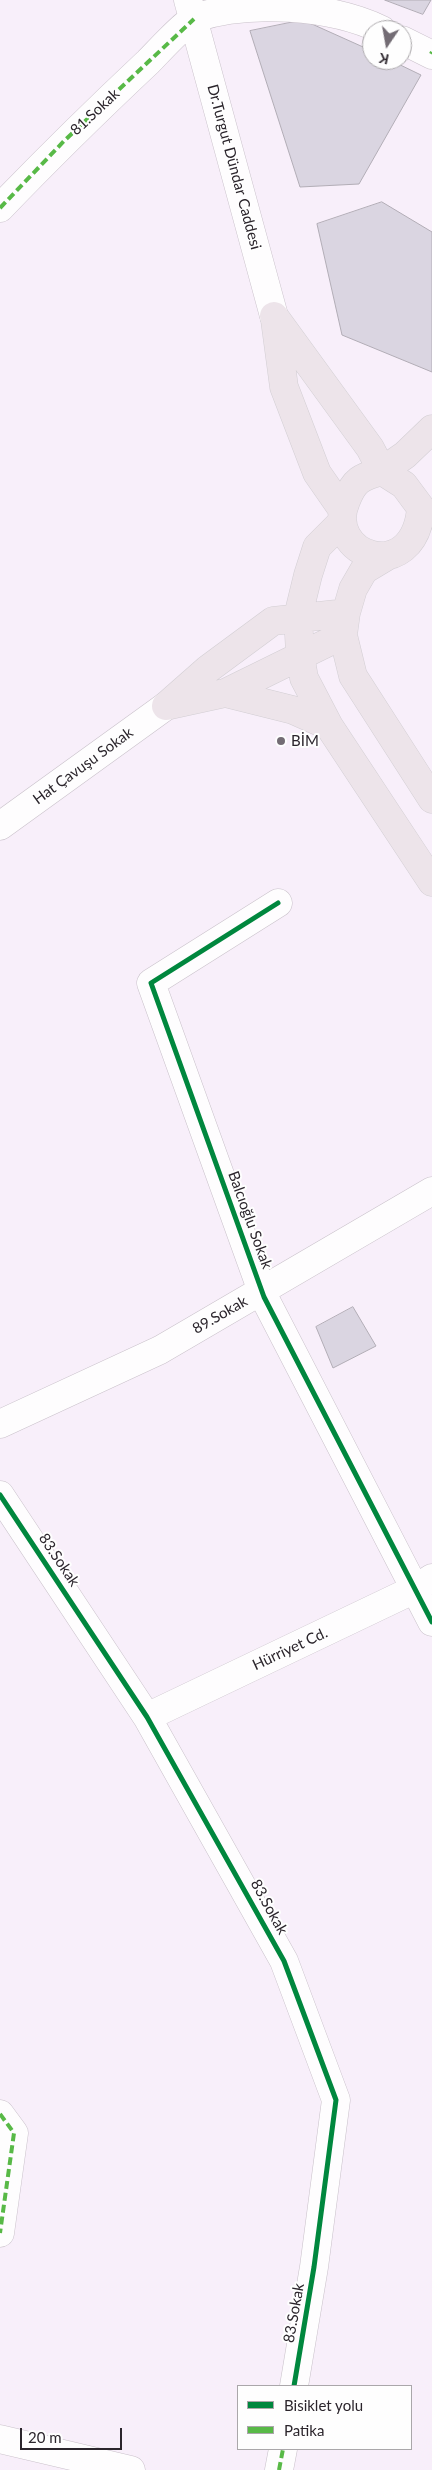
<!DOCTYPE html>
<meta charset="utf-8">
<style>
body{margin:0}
#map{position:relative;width:432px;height:2470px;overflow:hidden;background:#f8effa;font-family:Lato,sans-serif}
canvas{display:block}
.legend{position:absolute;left:237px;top:2385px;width:175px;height:65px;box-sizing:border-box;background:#fefefe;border:1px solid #aaa7aa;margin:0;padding:6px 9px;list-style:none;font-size:15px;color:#2b252c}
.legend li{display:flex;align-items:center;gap:10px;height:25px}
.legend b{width:25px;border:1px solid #aaa7aa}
.north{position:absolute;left:362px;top:20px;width:50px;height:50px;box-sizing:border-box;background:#fefefe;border:1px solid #aaa7aa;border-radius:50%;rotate:192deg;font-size:14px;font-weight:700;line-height:20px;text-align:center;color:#2b252c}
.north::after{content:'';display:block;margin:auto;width:18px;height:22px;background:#736c74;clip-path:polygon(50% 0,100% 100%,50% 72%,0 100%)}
.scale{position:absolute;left:20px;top:2428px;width:102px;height:22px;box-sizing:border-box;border:2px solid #2b252c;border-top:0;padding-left:6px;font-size:15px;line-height:18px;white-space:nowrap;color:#2b252c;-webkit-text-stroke:4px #fefefe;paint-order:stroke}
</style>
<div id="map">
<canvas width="432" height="2470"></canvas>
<ul class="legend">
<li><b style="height:6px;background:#00873e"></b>Bisiklet yolu</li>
<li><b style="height:6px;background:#58b947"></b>Patika</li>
</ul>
<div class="north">K</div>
<div class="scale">20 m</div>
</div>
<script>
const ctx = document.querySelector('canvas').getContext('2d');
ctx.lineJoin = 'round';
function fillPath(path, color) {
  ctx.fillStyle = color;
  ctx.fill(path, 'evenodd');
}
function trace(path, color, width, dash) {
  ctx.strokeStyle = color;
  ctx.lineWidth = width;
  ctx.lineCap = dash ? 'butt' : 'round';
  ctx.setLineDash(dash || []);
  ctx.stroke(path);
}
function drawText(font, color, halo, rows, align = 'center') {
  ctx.font = font + ' Lato,sans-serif';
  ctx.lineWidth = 4;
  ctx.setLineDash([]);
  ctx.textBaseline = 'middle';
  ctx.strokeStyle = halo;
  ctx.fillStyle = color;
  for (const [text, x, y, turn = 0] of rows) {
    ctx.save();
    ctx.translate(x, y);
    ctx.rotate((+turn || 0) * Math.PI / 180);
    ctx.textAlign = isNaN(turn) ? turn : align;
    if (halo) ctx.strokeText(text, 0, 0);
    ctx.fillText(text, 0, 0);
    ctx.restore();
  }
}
const building = new Path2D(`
 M 385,0 L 431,0 L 423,14 Z
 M 303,20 L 372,51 L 372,60 L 390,60 L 421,75 L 359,184 L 300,187 L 250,31 Z
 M 382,202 L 432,232 L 432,372 L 342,335 L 317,224 Z
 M 353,1307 L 376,1346 L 333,1368 L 316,1327 Z`);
const street = new Path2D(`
 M 188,0 L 274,316
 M 402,40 L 432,55
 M 0,208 C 48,158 97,110 148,62 C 159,51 183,24 195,18 C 248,0 331,5 382,30
 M 0,826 L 166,706
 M 278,903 L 151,983 L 264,1297 L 432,1622
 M 0,1424 L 160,1350 L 432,1191
 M 0,1495 L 147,1717 L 284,1961 L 336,2100 L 314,2267 L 294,2386
 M 147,1717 L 415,1589 L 432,1578
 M 0,2114 L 14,2133 L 0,2233
 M 0,2439 L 131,2470
 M 279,2470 L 283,2449`);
const primary = new Path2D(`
 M 274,316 L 370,448 L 382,471 L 405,455 L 432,429
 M 275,320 L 284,387 L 317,473 L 342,509
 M 382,471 L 404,485 L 421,508 C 414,588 323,555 346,501 C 354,480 361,477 382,471 Z
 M 342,522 L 317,547 L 308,575 L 298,616 L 300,654 L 304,678 L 329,726 L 432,882
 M 389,555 L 364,570 L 353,589 L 346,613 L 343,635 L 353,676 L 432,799
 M 225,693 L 293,710 L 329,726
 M 170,705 L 225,693 L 343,635
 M 166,706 L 208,669 L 273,621 L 346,613`);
const quiet = new Path2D(`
 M 431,54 L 432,52
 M 0,208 L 64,141 L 194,19
 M 0,2114 L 14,2133 L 0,2233
 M 279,2470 L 283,2449`);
const cycleway = new Path2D(`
 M 278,903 L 151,983 L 264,1297 L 432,1622
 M 0,1495 L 147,1717 L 284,1961 L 336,2100 L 314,2267 L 294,2386`);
const markers = [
 [281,741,5,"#736c74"]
];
const streetNames = [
 ["81.Sokak",95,112,-43],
 ["Dr.Turgut Dündar Caddesi",234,167,75],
 ["Hat Çavuşu Sokak",83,766,-36],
 ["Balcıoğlu Sokak",250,1220,70],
 ["89.Sokak",220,1315,-30],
 ["83.Sokak",59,1560,56],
 ["Hürriyet Cd.",290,1649,-25],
 ["83.Sokak",269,1907,61],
 ["83.Sokak",294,2313,-80]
];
const poiNames = [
 ["BİM",291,741]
];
fillPath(building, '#dad5e1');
trace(building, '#b2adb6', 1);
trace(street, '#c9c1ca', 29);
trace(primary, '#d2ced3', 29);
trace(street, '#fefdfe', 28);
trace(primary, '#ede4ea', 28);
trace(quiet, '#58b947', 4, [8, 4]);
trace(cycleway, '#00873e', 5);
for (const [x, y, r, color] of markers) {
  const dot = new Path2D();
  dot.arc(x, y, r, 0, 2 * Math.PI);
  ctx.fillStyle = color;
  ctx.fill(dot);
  trace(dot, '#fefefe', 2);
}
drawText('15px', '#2b252c', '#fefefe', streetNames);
drawText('15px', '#2b252c', '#fefefe', poiNames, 'left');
</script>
